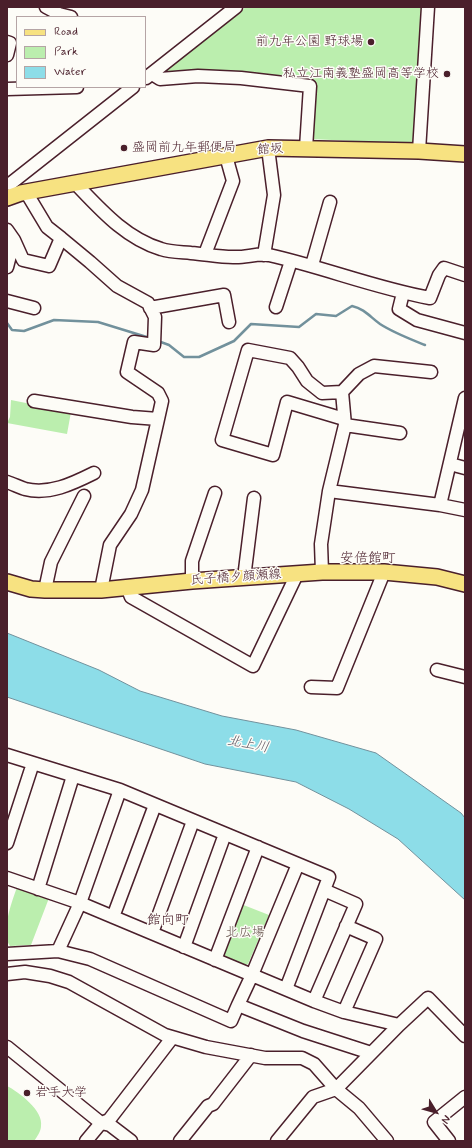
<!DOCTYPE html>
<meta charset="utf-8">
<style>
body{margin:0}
#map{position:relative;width:472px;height:1148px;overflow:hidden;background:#fdfcf7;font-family:Mynerve,sans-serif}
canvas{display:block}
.frame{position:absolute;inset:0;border:8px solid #4a1f2b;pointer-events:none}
.legend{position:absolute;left:16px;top:16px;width:130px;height:72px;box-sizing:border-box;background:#fdfcf7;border:1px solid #b5a4a5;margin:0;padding:5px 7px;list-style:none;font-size:12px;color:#4a1f2b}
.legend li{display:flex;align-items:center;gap:8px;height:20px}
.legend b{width:20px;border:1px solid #b5a4a5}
.north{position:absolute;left:416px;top:1092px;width:40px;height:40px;-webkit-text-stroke:3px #fdfcf7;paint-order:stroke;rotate:127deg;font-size:11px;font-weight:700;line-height:16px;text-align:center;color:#4a1f2b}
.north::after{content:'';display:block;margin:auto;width:14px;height:18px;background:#4a1f2b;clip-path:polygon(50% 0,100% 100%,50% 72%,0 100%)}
</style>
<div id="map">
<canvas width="472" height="1148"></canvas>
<div class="frame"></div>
<ul class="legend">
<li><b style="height:5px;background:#f7e281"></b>Road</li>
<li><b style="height:11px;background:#bbeeae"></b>Park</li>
<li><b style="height:11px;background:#8ddde8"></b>Water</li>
</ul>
<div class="north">N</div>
</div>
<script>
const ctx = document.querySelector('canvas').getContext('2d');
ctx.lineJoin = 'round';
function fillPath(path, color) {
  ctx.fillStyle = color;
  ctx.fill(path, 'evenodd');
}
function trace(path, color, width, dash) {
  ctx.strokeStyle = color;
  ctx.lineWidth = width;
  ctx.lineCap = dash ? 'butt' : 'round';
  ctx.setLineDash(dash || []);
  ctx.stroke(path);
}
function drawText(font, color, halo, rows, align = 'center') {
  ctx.font = font + ' Mynerve,"Klee One",sans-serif';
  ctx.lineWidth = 3;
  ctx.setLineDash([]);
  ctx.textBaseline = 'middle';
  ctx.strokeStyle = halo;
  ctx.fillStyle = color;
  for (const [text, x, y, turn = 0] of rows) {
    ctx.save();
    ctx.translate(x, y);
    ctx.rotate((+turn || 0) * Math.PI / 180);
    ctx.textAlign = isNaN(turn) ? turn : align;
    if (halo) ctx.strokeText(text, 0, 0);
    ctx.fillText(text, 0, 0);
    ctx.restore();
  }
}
const green = new Path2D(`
 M 246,7 L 423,7 L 415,144 L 311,139 L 314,79 L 237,73 L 158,73 Z
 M 11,400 L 71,412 L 67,434 L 7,423 L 10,417 Z
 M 17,887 L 49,898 L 31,945 L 10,946 C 0,932 12,902 17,887 Z
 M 241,904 L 269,915 L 248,964 L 243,966 L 223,956 Z
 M 7,1086 C 19,1092 44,1111 41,1126 C 41,1131 37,1137 34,1141 L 7,1141 Z`);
const water = new Path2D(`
 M 7,633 L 99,670 L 140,691 L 222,716 L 296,730 L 376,753 L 461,813 L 465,818 L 465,900 L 398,839 L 349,809 L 296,782 L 205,764 L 7,697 Z`);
const stream = new Path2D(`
 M 7,323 L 12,330 L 24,331 L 54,320 L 98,322 L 150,338
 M 158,341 L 169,345 L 184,357 L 199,357 L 234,341 L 251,324 L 299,327 L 316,314 L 336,316 L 352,306 C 365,309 370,317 380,324 C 394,333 410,339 425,345`);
const minor = new Path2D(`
 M 46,7 L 59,14 L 71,17
 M 7,42 L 10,43 L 7,55
 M 152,74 L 160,79 L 198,76 L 241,78 L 310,86 L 306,148
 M 146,78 L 236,7
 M 7,89 L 77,87
 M 419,151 L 428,7
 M 75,183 C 100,209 125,238 161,249 C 170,252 181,252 191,253 C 205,254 219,257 233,257 C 245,258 257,253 269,255 C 323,267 375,288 430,298 L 439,275 L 444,268 L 465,275
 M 10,184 L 133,87
 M 7,230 L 14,240 L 7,267
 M 61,238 L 90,262 L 117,286 L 148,303 L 155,317 L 154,345 L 134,342 L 127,372 L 158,393 L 162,401 L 158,419
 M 14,240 L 23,260 L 49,266 L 61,238 L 47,227 L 26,192
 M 205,254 L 233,181 L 226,156
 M 264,255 L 274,195 L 268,148
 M 312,265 L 330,202
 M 403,293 L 399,309 L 417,320 L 465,333
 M 7,301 L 34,308
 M 276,307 L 291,261
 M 150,308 L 224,295 L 229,322
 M 34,401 L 132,417 L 158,419 L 142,490 L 131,514 L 110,545 L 101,590
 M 344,419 L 287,402 L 273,455 L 222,440 L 248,350 L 290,358 L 298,367 L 307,381 L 322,393 L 342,392 L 359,374 L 374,366 L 431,372
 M 345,425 L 400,433
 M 450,464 L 465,468
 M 7,482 C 13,484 19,487 25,489 C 49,495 72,484 94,473
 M 329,491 L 345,425 L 342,392
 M 440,505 L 465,398
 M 322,572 L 321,544 L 329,491 L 440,505 L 465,510
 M 244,578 L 254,498
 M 192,581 L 192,561 L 215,493
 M 127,587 L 131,597 L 253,666 L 297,574
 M 45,590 L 51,562 L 84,496
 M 437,670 L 465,677
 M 311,687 L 337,688 L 384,572
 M 7,755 L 120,790 L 329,877 L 286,989
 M 7,843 L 33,763
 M 298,864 L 252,975 L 238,1005 L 303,1031 L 371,1053
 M 7,878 L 80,903 L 314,1001 L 344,1012 L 399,1025 L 428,998 L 465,1036
 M 38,889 L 73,776
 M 113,917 L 155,805
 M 152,933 L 193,821
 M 184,947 L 225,834
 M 58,951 L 80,903 L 120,790
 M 7,954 L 58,951 L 90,959 L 231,1021 L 238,1005
 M 215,960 L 258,847
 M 7,974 L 25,972 L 50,976 L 69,982 L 165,1035 L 206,1047 L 265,1058 L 302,1058 L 314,1064 L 336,1089 L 359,1108 L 387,1141
 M 314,1001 L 356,904 L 324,890
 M 344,1012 L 376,939 L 346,926
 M 7,1047 L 101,1123 L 86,1141
 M 101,1123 L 109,1120 L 172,1038
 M 101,1123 L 110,1125 L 131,1141
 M 180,1141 L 208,1106 L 213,1104 L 251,1055
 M 277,1141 L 313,1097 L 336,1089 L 399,1025
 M 449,1141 L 434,1122 L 465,1097`);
const major = new Path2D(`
 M 7,198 L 21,193 L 268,148 L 419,151 L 465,154
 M 7,582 L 31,589 L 45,590 L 101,590 L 192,581 L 322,572 L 384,572 L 437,577 L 465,584`);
const markers = [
 [371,42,4,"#4a1f2b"],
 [447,74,4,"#4a1f2b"],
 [124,148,4,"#4a1f2b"],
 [27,1093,4,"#4a1f2b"]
];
const poiNames = [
 ["前九年公園 野球場",363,42],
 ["私立江南義塾盛岡高等学校",439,74],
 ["盛岡前九年郵便局",132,148,"left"],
 ["岩手大学",35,1093,"left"]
];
const streetNames = [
 ["館坂",270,150,-4],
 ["氏子橋夕顔瀬線",236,578,-4]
];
const parkNames = [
 ["北広場",245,933]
];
const neighbourhoodNames = [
 ["安倍館町",368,559],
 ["館向町",168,921]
];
const waterNames = [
 ["北上川",248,745,11]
];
fillPath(green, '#bbeeae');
fillPath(water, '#8ddde8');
trace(water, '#72919c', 1);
trace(stream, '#72919c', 2.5);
trace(minor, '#4a1f2b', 15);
trace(major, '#4a1f2b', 18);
trace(minor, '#fdfcf7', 12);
trace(major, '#f7e281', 15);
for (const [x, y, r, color] of markers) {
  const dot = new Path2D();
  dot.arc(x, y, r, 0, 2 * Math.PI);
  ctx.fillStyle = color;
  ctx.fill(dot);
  trace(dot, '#fdfcf7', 1.5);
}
drawText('13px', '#4a1f2b', '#fdfcf7', poiNames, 'right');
drawText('13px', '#4a1f2b', '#fdfcf7', streetNames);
drawText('13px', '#66534c', '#fdfcf7', parkNames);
drawText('14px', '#4a1f2b', '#fdfcf7', neighbourhoodNames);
drawText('italic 14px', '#5e5864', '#fdfcf7', waterNames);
</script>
